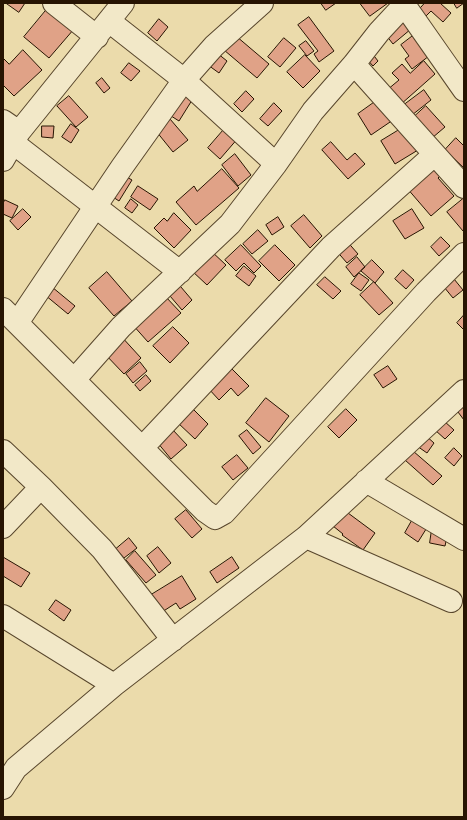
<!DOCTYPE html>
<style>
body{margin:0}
#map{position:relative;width:467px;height:820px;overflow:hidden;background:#ebdbab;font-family:Alegreya,serif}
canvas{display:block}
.frame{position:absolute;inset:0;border:4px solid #271402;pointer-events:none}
</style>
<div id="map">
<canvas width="467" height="820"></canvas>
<div class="frame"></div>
</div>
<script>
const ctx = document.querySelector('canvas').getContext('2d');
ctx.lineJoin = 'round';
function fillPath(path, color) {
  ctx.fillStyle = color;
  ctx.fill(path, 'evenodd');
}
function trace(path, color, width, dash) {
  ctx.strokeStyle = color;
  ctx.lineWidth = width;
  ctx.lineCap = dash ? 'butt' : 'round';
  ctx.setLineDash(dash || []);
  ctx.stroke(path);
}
const building = new Path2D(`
 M 6,3 L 25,3 L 19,12 Z
 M 321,3 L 336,3 L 326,10 Z
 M 360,3 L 388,3 L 370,16 Z
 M 425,3 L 440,3 L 451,13 L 443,22 L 431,11 L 425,17 L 418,11 Z
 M 454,3 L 464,3 L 457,8 Z
 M 48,8 L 74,29 L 49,58 L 24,37 Z
 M 400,15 L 411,29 L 393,44 L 382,30 Z
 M 309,17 L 334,51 L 319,62 L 314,54 L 318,51 L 298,25 Z
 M 159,19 L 168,27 L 157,41 L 148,33 Z
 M 414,35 L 429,56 L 412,69 L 405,59 L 409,56 L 401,45 Z
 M 236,36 L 269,64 L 257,78 L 224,50 Z
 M 284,38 L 296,48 L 280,67 L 268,57 Z
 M 306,41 L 314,51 L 307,56 L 299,46 Z
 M 23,50 L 42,70 L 14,96 L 3,85 L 3,58 L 9,64 Z
 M 371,52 L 378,61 L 373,66 L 365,57 Z
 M 217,53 L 227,61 L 219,73 L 208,65 Z
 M 305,55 L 320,71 L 303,88 L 287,72 Z
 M 424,61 L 435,74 L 400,105 L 387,90 L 399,80 L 392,73 L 402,64 L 410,73 Z
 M 129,63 L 140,71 L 131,81 L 121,73 Z
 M 102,78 L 110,88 L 104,93 L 96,83 Z
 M 183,90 L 194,97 L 179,121 L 168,114 Z
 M 424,90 L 431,100 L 412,115 L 404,105 Z
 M 246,91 L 254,99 L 242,112 L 234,104 Z
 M 69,96 L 88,117 L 76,127 L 57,106 Z
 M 379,99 L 393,120 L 371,135 L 358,114 Z
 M 274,103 L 282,111 L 268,126 L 260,119 Z
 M 426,106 L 445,127 L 432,138 L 414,117 Z
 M 170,119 L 188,140 L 173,152 L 156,131 Z
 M 71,124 L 79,130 L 71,143 L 62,137 Z
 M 42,126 L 54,126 L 53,138 L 42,137 Z
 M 227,126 L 239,137 L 220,159 L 208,148 Z
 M 404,127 L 418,150 L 395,164 L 381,141 Z
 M 456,138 L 464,146 L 464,168 L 445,150 Z
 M 331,142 L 347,160 L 355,153 L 365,164 L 348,179 L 322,150 Z
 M 235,154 L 251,175 L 238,186 L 222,165 Z
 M 432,165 L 441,175 L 438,178 L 454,196 L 431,216 L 406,187 Z
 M 222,169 L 239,188 L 196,225 L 176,202 L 194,186 L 197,191 Z
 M 123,175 L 132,180 L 119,201 L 110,195 Z
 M 138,186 L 158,199 L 150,210 L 131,197 Z
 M 464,198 L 464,230 L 463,231 L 447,212 Z
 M 131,199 L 138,205 L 132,213 L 125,208 Z
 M 5,200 L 18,206 L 12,218 L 3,214 L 3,204 Z
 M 23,209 L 31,217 L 18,230 L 10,221 Z
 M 412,209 L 424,228 L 405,239 L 393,221 Z
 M 174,213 L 191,230 L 174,248 L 154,228 L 164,218 L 167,221 Z
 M 304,215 L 322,236 L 310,248 L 291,226 Z
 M 278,217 L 284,227 L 272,235 L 266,225 Z
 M 258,230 L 268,241 L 252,254 L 243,244 Z
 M 441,237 L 450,246 L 439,256 L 431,247 Z
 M 345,239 L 358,254 L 347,263 L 334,248 Z
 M 241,245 L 261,266 L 254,273 L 244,263 L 236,271 L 225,260 Z
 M 275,245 L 295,265 L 279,281 L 259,261 Z
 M 210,250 L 226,265 L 207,285 L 191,270 Z
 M 357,257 L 365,267 L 354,277 L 346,267 Z
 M 372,260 L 384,272 L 375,283 L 361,271 Z
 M 244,266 L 256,276 L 249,286 L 236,276 Z
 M 403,270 L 414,280 L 406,289 L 395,279 Z
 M 107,272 L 132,301 L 114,316 L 89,288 Z
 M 359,273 L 369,280 L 361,291 L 351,284 Z
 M 325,277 L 341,291 L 333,299 L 317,285 Z
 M 454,279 L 463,290 L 453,298 L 444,287 Z
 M 175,280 L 192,300 L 182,310 L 164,289 Z
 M 374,282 L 393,303 L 379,315 L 360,295 Z
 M 52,287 L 75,306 L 68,314 L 45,295 Z
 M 165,296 L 181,313 L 148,342 L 132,324 Z
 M 464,315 L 464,330 L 457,323 Z
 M 173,327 L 189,343 L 170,363 L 153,346 Z
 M 120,335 L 141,358 L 124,374 L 103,352 Z
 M 140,362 L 147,371 L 133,383 L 126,374 Z
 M 388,366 L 397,379 L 383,388 L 374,375 Z
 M 230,367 L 249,386 L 238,396 L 231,388 L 219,400 L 208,388 Z
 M 146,375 L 151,381 L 140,391 L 135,385 Z
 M 266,398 L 289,416 L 269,442 L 246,423 Z
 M 191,407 L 208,424 L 195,439 L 177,422 Z
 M 464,407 L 464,420 L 458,412 Z
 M 346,409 L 357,420 L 339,438 L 328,427 Z
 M 444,421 L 454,430 L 445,439 L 435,430 Z
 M 172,429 L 187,445 L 171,459 L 157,442 Z
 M 247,430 L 261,447 L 253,454 L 239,436 Z
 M 425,435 L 434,443 L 427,453 L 417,446 Z
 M 454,448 L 462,456 L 454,466 L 445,458 Z
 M 413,451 L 442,476 L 433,485 L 405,460 Z
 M 237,455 L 248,468 L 233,480 L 222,467 Z
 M 186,510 L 202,529 L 192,538 L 175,519 Z
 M 344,510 L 375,533 L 363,550 L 342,535 L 343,534 L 333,526 Z
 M 414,517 L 428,526 L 418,542 L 405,533 Z
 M 432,529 L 448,532 L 445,546 L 430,543 Z
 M 129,538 L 137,548 L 124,558 L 116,549 Z
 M 158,547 L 171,563 L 159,573 L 147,556 Z
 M 135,551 L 156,575 L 146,583 L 126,560 Z
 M 3,557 L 30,573 L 21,587 L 3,576 Z
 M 232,557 L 239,568 L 217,583 L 210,572 Z
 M 182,576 L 196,599 L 180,609 L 176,603 L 162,612 L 151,595 Z
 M 56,600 L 71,610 L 64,621 L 49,610 Z`);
const minor = new Path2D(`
 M 54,3 L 97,37
 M 403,3 L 464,90
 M 109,21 L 184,80 L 276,164
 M 354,64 L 464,187
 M 3,121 L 19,132
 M 12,142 L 180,272
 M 3,160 L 19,132 L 123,3
 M 3,309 L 205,511 L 215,518 L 224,513 L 426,292 L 464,254
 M 17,323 L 122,167 L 184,80 L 214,46 L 262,3
 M 74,380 L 121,327 L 230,224 L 276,164 L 313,111 L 354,64 L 379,32 L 406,3
 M 142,448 L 331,247 L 434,155
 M 3,451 L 41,487 L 102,549 L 173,640
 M 366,481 L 464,539
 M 3,527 L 41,487
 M 306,537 L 451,601
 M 3,616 L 114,685
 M 3,788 L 16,768 L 114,685 L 306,537 L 464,391`);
fillPath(building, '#e0a287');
trace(building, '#271402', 1);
trace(minor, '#58462c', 24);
trace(minor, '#f2e8c8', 22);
</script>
